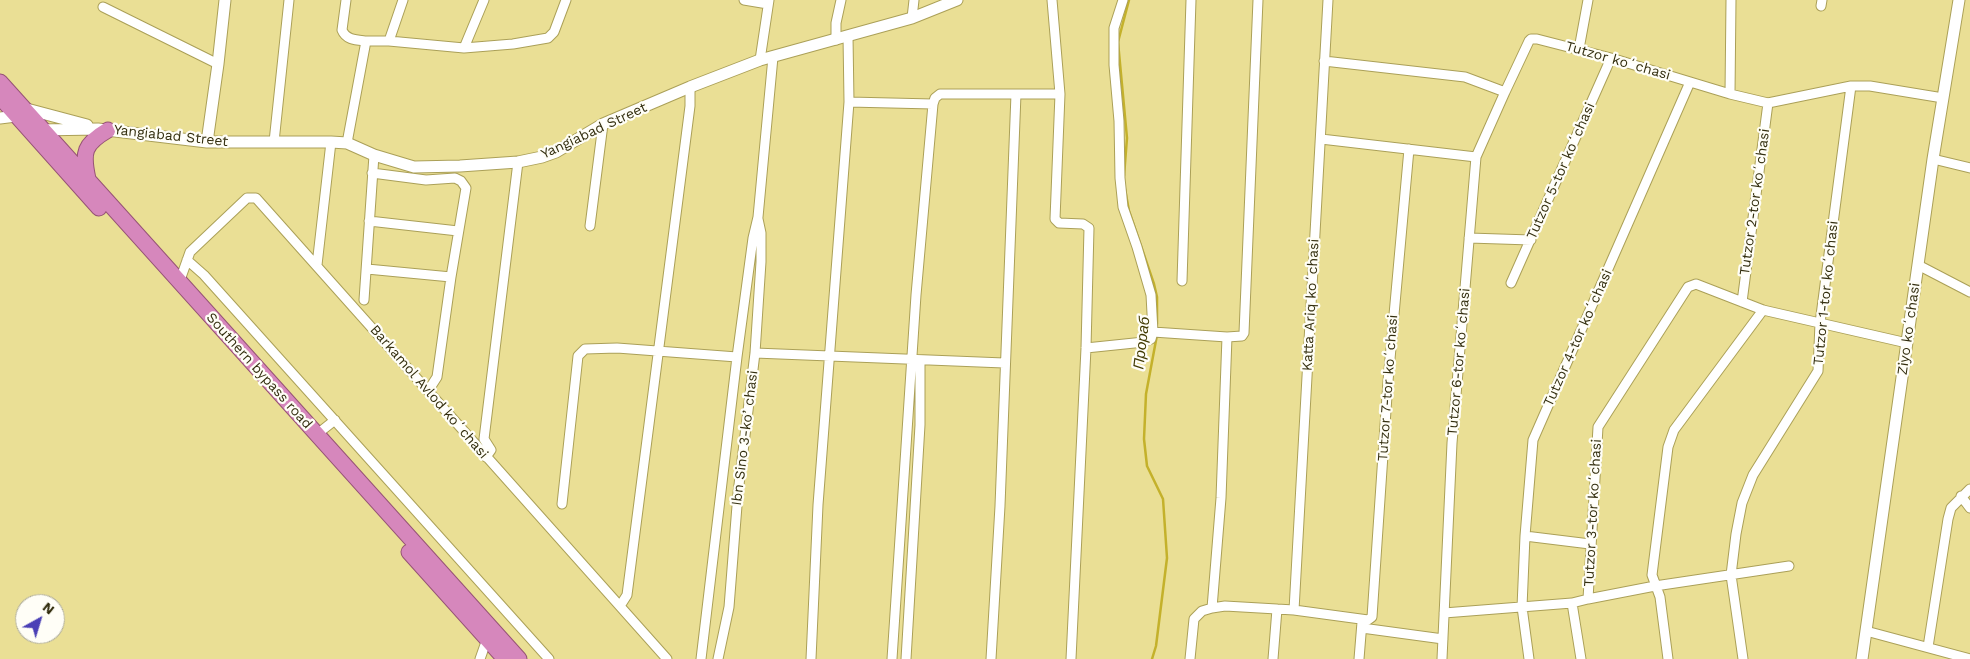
<!DOCTYPE html>
<meta charset="utf-8">
<style>
body{margin:0}
#map{position:relative;width:1970px;height:659px;overflow:hidden;background:#eadf95;font-family:"Work Sans",sans-serif}
canvas{display:block}
.north{position:absolute;left:15px;top:594px;width:50px;height:50px;box-sizing:border-box;background:#fffef7;border:1px solid #adab9a;border-radius:50%;rotate:39deg;font-size:14px;font-weight:700;line-height:20px;text-align:center;color:#332e0f}
.north::after{content:'';display:block;margin:auto;width:18px;height:22px;background:#4b40b6;clip-path:polygon(50% 0,100% 100%,50% 72%,0 100%)}
</style>
<div id="map">
<canvas width="1970" height="659"></canvas>
<div class="north">N</div>
</div>
<script>
const ctx = document.querySelector('canvas').getContext('2d');
ctx.lineJoin = 'round';
function trace(path, color, width, dash) {
  ctx.strokeStyle = color;
  ctx.lineWidth = width;
  ctx.lineCap = dash ? 'butt' : 'round';
  ctx.setLineDash(dash || []);
  ctx.stroke(path);
}
function drawText(font, color, halo, rows, align = 'center') {
  ctx.font = font + ' "Work Sans",sans-serif';
  ctx.lineWidth = 4.5;
  ctx.setLineDash([]);
  ctx.textBaseline = 'middle';
  ctx.strokeStyle = halo;
  ctx.fillStyle = color;
  for (const [text, x, y, turn = 0] of rows) {
    ctx.save();
    ctx.translate(x, y);
    ctx.rotate((+turn || 0) * Math.PI / 180);
    ctx.textAlign = isNaN(turn) ? turn : align;
    if (halo) ctx.strokeText(text, 0, 0);
    ctx.fillText(text, 0, 0);
    ctx.restore();
  }
}
const stream = new Path2D(`
 M 1124,176 L 1127,138 L 1118,42 L 1129,0
 M 1125,189 L 1129,211 L 1154,284 L 1157,297 L 1157,324
 M 1152,659 L 1156,646 L 1167,558 L 1163,499 L 1147,466 L 1144,439 L 1146,394 L 1157,335`);
const minor = new Path2D(`
 M 346,0 L 342,30 C 346,40 356,40 366,41
 M 744,0 L 768,4
 M 1052,0 L 1060,94 L 1055,219 L 1059,223 L 1083,224 L 1089,228 L 1086,348 L 1071,659
 M 1821,6 L 1822,0
 M 103,7 L 218,64
 M 912,18 L 914,0
 M 848,36 L 849,102
 M 836,40 L 836,23 L 841,0
 M 389,41 L 403,0
 M 464,48 L 484,0
 M 1579,49 L 1588,0
 M 760,60 L 769,0
 M 1324,61 L 1465,77 L 1505,92 L 1529,41 L 1531,39 L 1537,39 L 1611,58 L 1730,94 L 1768,103 L 1851,86 L 1870,86 L 1943,98
 M 1730,94 L 1731,0
 M 1321,139 L 1476,157
 M 274,142 L 289,0
 M 347,143 L 366,41 L 389,41 L 464,48 L 513,44 L 548,38 L 554,32 L 566,0
 M 1933,159 L 1970,168
 M 372,173 L 426,180 L 455,178 L 461,181 L 466,188 L 451,277 L 437,377 L 428,391
 M 369,221 L 458,231
 M 590,226 L 603,124
 M 1469,238 L 1531,240
 M 187,260 L 204,275 L 549,659
 M 317,265 L 331,142
 M 1918,265 L 1970,292
 M 367,269 L 451,277
 M 1182,281 L 1191,0
 M 179,283 L 190,252 L 247,198 L 256,198 L 667,659
 M 1511,283 L 1611,58
 M 364,300 L 374,155
 M 1742,302 L 1768,103
 M 1153,332 L 1227,337 L 1242,336 L 1244,333 L 1258,0
 M 1086,348 L 1144,342 L 1151,339 L 1153,332 L 1151,295 L 1137,247 L 1123,207 L 1120,178 L 1119,121 L 1114,65 L 1114,28 L 1123,0
 M 755,353 L 1004,363
 M 316,435 L 335,420
 M 486,457 L 491,450 L 484,439 L 518,162
 M 1961,496 L 1970,508
 M 562,504 L 578,356 L 585,349 L 617,348 L 737,357
 M 1525,536 L 1590,544
 M 1588,599 L 1655,586 L 1789,566
 M 620,606 L 627,595 L 690,106 L 690,87
 M 1212,608 L 1225,606 L 1294,610 L 1368,620 L 1372,617 L 1388,381 L 1409,149
 M 1294,610 L 1328,0
 M 1444,613 L 1572,603
 M 1362,628 L 1443,639
 M 1866,631 L 1970,659
 M 1928,647 L 1948,519 L 1951,508 L 1970,489
 M 480,659 L 487,639
 M 701,659 L 737,357 L 753,238 L 758,217 L 773,57
 M 718,659 L 729,607 L 738,493 L 755,353 L 761,262 L 761,233 L 758,219
 M 811,659 L 818,505 L 849,102 L 933,104 L 935,98 L 940,94 L 1060,94
 M 892,659 L 916,295 L 933,104
 M 906,659 L 920,425 L 920,361
 M 991,659 L 1000,506 L 1016,94
 M 1190,659 L 1194,619 L 1202,611 L 1212,608 L 1221,498 L 1227,337
 M 1273,659 L 1277,609
 M 1359,659 L 1362,622
 M 1442,659 L 1452,443 L 1476,157 L 1505,92
 M 1529,659 L 1522,607 L 1525,536 L 1533,440 L 1690,82
 M 1581,659 L 1572,603 L 1588,599 L 1598,427 L 1688,287 L 1696,284 L 1763,310 L 1907,343
 M 1668,659 L 1660,597 L 1652,575 L 1668,447 L 1674,430 L 1763,310
 M 1743,659 L 1731,575 L 1736,534 L 1742,503 L 1753,475 L 1818,371 L 1820,323 L 1851,86`);
const tertiary = new Path2D(`
 M 23,108 L 87,125
 M 0,118 L 16,116
 M 38,130 L 98,129 L 207,142 L 331,142 L 347,143 L 374,155 L 414,167 L 460,166 L 518,162 L 542,157 L 556,152 L 603,124 L 690,87 L 760,60 L 912,18 L 957,0
 M 207,142 L 218,64 L 225,0
 M 1862,659 L 1933,159 L 1959,0`);
const trunk = new Path2D(`
 M 0,82 L 519,659
 M 0,97 L 99,208
 M 88,179 C 82,152 84,144 108,130
 M 409,552 L 505,659`);
const streetNames = [
 ["Tutzor koʻchasi",1618,61,16],
 ["Yangiabad Street",594,131,-25],
 ["Yangiabad Street",171,136,6],
 ["Tutzor 5-tor koʻchasi",1561,171,-66],
 ["Tutzor 2-tor koʻchasi",1755,202,-82],
 ["Tutzor 1-tor koʻchasi",1826,293,-84],
 ["Katta Ariq koʻchasi",1311,305,-87],
 ["Ziyo koʻchasi",1909,329,-82],
 ["Tutzor 4-tor koʻchasi",1578,338,-66],
 ["Tutzor 6-tor koʻchasi",1459,362,-85],
 ["Southern bypass road",259,371,48],
 ["Tutzor 7-tor koʻchasi",1388,388,-86],
 ["Barkamol Avlod koʻchasi",429,392,49],
 ["Ibn Sino 3-koʼchasi",745,438,-83],
 ["Tutzor 3-tor koʻchasi",1593,513,-87]
];
const waterNames = [
 ["Прораб",1142,343,-83]
];
trace(stream, '#c4b12b', 2.5);
trace(minor, '#aba058', 11);
trace(tertiary, '#aba058', 13);
trace(trunk, '#965475', 17);
trace(minor, '#fff', 9);
trace(tertiary, '#fff', 11);
trace(trunk, '#d687bc', 15);
drawText('14px', '#332e0f', '#fffef7', streetNames);
drawText('italic 15px', '#433c04', '#fffef7', waterNames);
</script>
